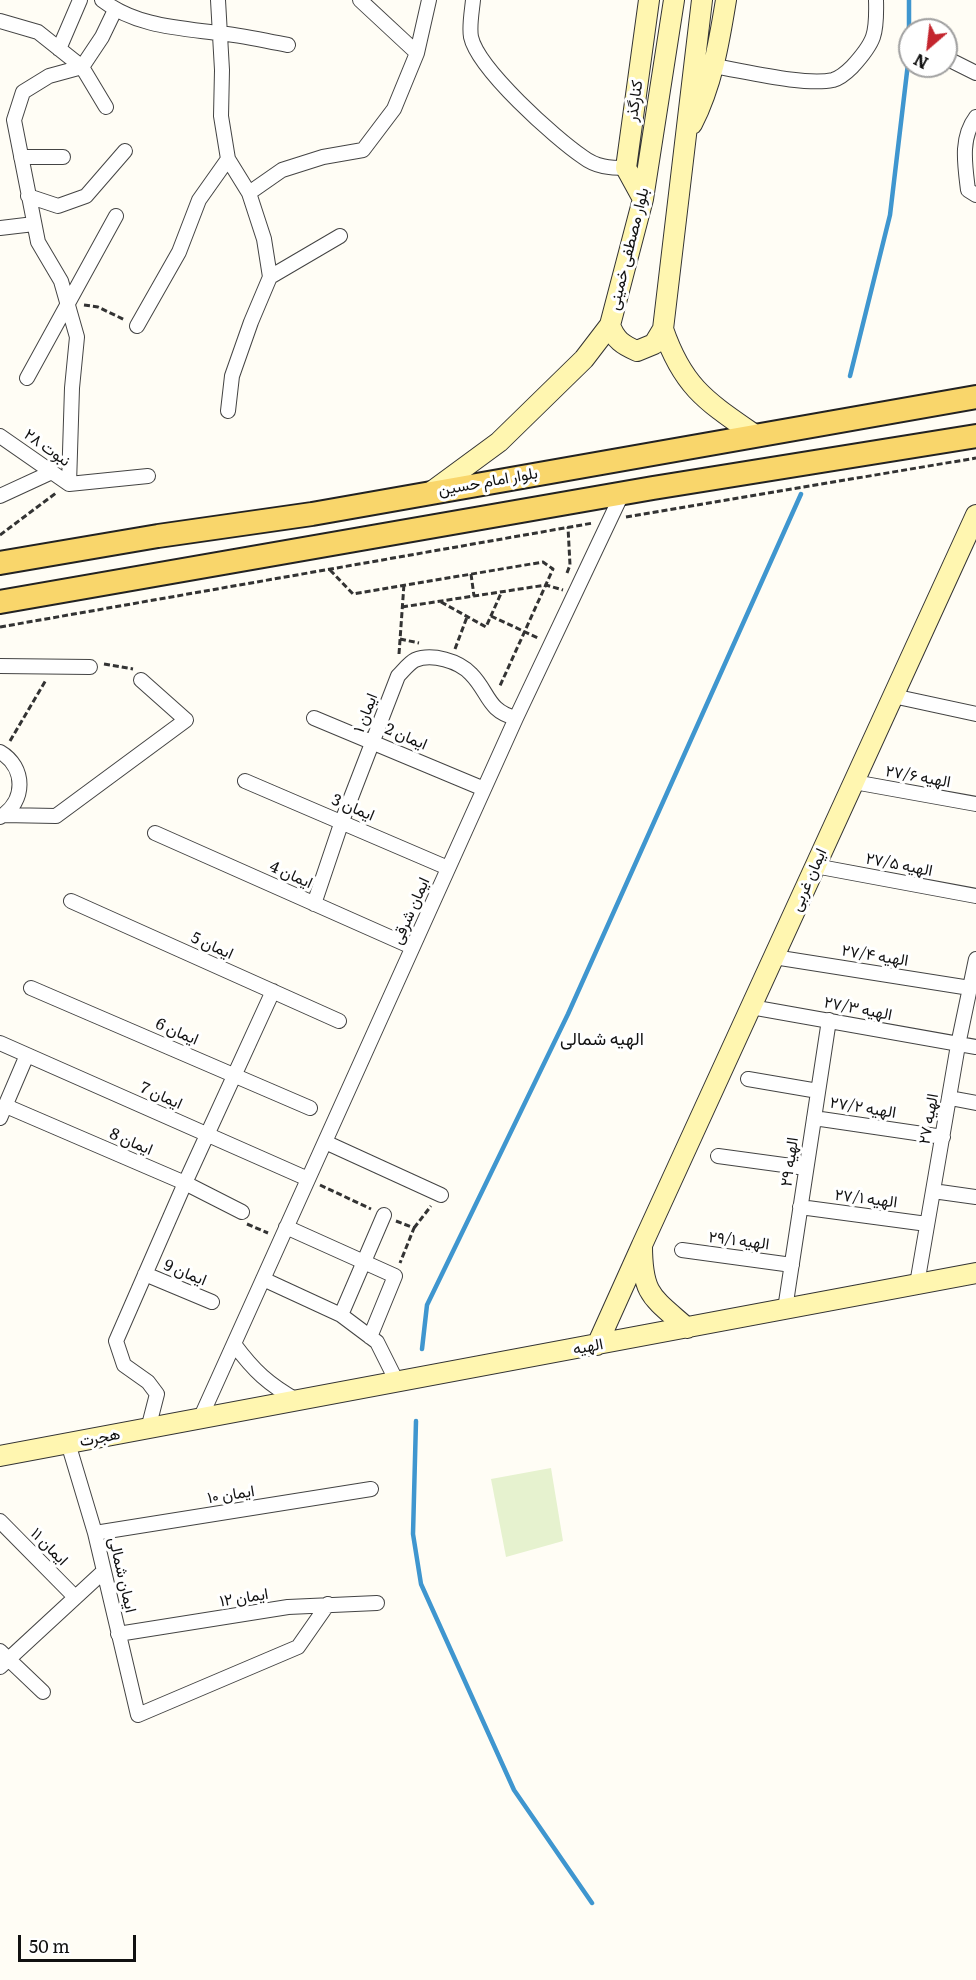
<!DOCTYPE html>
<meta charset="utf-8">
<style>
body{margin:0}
#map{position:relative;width:976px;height:1980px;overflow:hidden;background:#fffdf5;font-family:Literata,serif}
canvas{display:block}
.north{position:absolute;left:898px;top:18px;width:60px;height:60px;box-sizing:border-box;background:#fff;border:2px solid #a0a0a0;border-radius:50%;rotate:208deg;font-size:16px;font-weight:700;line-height:24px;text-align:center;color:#111}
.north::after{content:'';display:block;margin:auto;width:21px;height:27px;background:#c4262e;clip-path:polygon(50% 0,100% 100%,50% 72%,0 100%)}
.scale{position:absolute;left:18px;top:1935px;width:118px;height:27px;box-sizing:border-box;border:3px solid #111;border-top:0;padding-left:8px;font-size:18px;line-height:21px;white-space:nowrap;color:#111;-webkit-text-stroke:4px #fff;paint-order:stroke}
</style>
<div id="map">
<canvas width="976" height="1980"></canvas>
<div class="north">N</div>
<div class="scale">50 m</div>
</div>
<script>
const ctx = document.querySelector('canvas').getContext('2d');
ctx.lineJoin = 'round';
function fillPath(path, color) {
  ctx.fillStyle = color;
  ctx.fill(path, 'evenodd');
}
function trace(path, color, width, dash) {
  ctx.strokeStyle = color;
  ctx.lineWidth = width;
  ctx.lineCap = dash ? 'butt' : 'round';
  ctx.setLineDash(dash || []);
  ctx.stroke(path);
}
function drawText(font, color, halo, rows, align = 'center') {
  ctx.font = font + ' Literata,Vazirmatn,serif';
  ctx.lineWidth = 6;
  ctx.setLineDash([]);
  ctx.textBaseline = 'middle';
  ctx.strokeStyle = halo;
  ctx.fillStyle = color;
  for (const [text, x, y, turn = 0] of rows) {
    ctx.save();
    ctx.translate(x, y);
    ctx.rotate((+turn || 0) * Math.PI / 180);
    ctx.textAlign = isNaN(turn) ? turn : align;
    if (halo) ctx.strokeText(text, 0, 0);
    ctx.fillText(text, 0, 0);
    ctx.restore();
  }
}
const pitch = new Path2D(`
 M 551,1468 L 563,1541 L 506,1557 L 491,1479 Z`);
const stream = new Path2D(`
 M 850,376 L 890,215 L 909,55 L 909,0
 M 422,1349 L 427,1305 L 568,1014 L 801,494
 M 416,1421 L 413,1534 L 421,1584 L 514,1790 L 592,1903`);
const path = new Path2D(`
 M 84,305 L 98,307 L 125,320
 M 626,517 L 976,458
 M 0,535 L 56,493
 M 330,570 L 353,594 L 543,562 L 553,569 L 499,688
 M 567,573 L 570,565 L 568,527
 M 471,574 L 474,596
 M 441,602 L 486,627 L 502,591
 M 402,607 L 546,585 L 563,590
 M 491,616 L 538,638
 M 0,627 L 593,523
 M 400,639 L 419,643
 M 455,649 L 467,617
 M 399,654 L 404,584
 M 104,664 L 133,669
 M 10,741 L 46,680
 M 320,1185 L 371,1209
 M 396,1221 L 414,1228 L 400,1263
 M 247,1224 L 268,1233
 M 414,1228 L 431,1206`);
const street = new Path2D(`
 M 102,0 C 135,26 179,28 218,33 C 242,35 265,41 288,45
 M 218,0 L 222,70 L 221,116 L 228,159 L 249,193 L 264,239 L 270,277 L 251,322 L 232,376 L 228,411
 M 360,0 L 417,53
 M 473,0 C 472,11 469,26 471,37 C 478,69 555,138 583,157 C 596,167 610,168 626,168
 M 0,21 L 38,32 L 82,67 L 106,107
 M 59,49 L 80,0
 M 946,58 L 976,73
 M 713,66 C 745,71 804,86 833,80 C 840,78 848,71 852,67 C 875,42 877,34 876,0
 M 976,117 C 960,138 965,165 968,190 L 976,195
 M 21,157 L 63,157
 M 249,193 L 282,170 L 323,157 L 363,150 L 394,109 L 417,53 L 429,0
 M 28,196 L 58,206 L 86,196 L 125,151
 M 0,228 L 34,224
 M 270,277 L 340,236
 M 137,326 L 179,252 L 199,200 L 228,159
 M 27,378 L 116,216
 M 0,436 L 69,484 L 148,476
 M 69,484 L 72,388 L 77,337 L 61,281 L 38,242 L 14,120 L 23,92 L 49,76 L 82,67 L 102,37 L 115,10
 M 0,496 L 52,472
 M 0,666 L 90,667
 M 893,696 L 976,714
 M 314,718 L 484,789
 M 0,752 C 26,767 26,802 0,817
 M 245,781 L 448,868
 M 854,782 L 976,804
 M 3,815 L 56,816 L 186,720 L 141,680
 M 155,833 L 412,947
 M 815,866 L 976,896
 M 71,901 L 339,1021
 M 314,904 L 342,821 L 398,676 C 403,671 409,663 415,660 C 432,653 459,661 471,674 C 489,692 487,711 516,718
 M 774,957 L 970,988
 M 31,988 L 310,1108
 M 751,1007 L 976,1047
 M 0,1043 L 308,1179
 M 748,1079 L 818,1091
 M 950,1098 L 976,1103
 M 6,1106 L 185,1183 L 242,1212
 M 0,1118 L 27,1055
 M 814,1118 L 943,1137
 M 325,1142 L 441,1195
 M 718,1156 L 806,1168
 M 933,1191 L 976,1197
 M 800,1207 L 927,1224
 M 384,1215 L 341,1315 L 377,1342 L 397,1382
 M 286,1227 L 395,1276 L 370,1337
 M 682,1250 L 792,1265
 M 145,1274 L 212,1302
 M 263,1279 L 341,1315
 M 917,1284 L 958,1045 L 976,959
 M 785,1309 L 829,1020
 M 234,1344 C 254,1371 268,1384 298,1401
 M 200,1419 L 516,718 L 622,494
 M 148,1429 L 157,1394 L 148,1382 L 124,1365 L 116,1341 L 185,1183 L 273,991
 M 68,1443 L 95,1533 L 138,1715 L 298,1647 L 328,1604
 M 0,1521 L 74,1596
 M 95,1533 L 371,1489
 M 118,1634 L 288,1607 L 377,1603
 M 0,1651 L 43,1692
 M 0,1667 L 104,1571`);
const secondary = new Path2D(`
 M 702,0 L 663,329 C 683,387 706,401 755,435
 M 692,124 C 712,85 719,43 726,0
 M 643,199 L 626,168 L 649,0
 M 610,325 C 615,340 623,345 637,351 L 654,344 L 663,329
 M 431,492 L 499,442 L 584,359 L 610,325 L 643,199 L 674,0
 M 642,1245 L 976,515
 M 597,1345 L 642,1245 C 642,1295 652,1297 687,1328
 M 0,1456 L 976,1273`);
const primary = new Path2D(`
 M 0,563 L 158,536 L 312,514 L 976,397
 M 0,602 L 653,488 L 976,436`);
const streetNames = [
 ["کنارگذر",635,101,-82],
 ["بلوار مصطفی خمینی",629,249,-76],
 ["نبوت ۲۸",47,448,35],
 ["بلوار امام حسین",488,482,-10],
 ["ایمان ۱",366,713,-69],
 ["ایمان 2",406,737,23],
 ["الهیه ۲۷/۶",918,777,10],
 ["ایمان 3",353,808,23],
 ["الهیه ۲۷/۵",899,865,11],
 ["ایمان 4",291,875,24],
 ["ایمان غربی",809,880,-66],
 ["ایمان شرقی",411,911,-66],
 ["ایمان 5",212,946,24],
 ["الهیه ۲۷/۴",875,956,9],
 ["الهیه ۲۷/۳",858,1009,11],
 ["ایمان 6",177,1032,23],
 ["ایمان 7",161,1096,24],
 ["الهیه ۲۷/۲",863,1108,9],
 ["الهیه ۲۷",929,1119,-80],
 ["ایمان 8",131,1142,23],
 ["الهیه ۲۹",790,1162,-82],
 ["الهیه ۲۷/۱",866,1199,7],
 ["الهیه ۲۹/۱",739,1241,7],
 ["ایمان 9",185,1273,22],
 ["الهیه",588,1347,-11],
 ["هجرت",100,1438,-11],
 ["ایمان ۱۰",231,1495,-9],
 ["ایمان ۱۱",49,1547,45],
 ["ایمان شمالی",122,1575,77],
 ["ایمان ۱۲",244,1598,-9]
];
const neighbourhoodNames = [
 ["الهیه شمالی",602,1040]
];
fillPath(pitch, '#e6f2cf');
trace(stream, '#3f96cf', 4.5);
trace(street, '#444', 16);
trace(secondary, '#333', 22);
trace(primary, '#222', 26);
trace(path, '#333', 3, [6, 3]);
trace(street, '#fff', 14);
trace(secondary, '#fff6b0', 20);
trace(primary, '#f9d66b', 22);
drawText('16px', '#111', '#fff', streetNames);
drawText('18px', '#111', '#fff', neighbourhoodNames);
</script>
